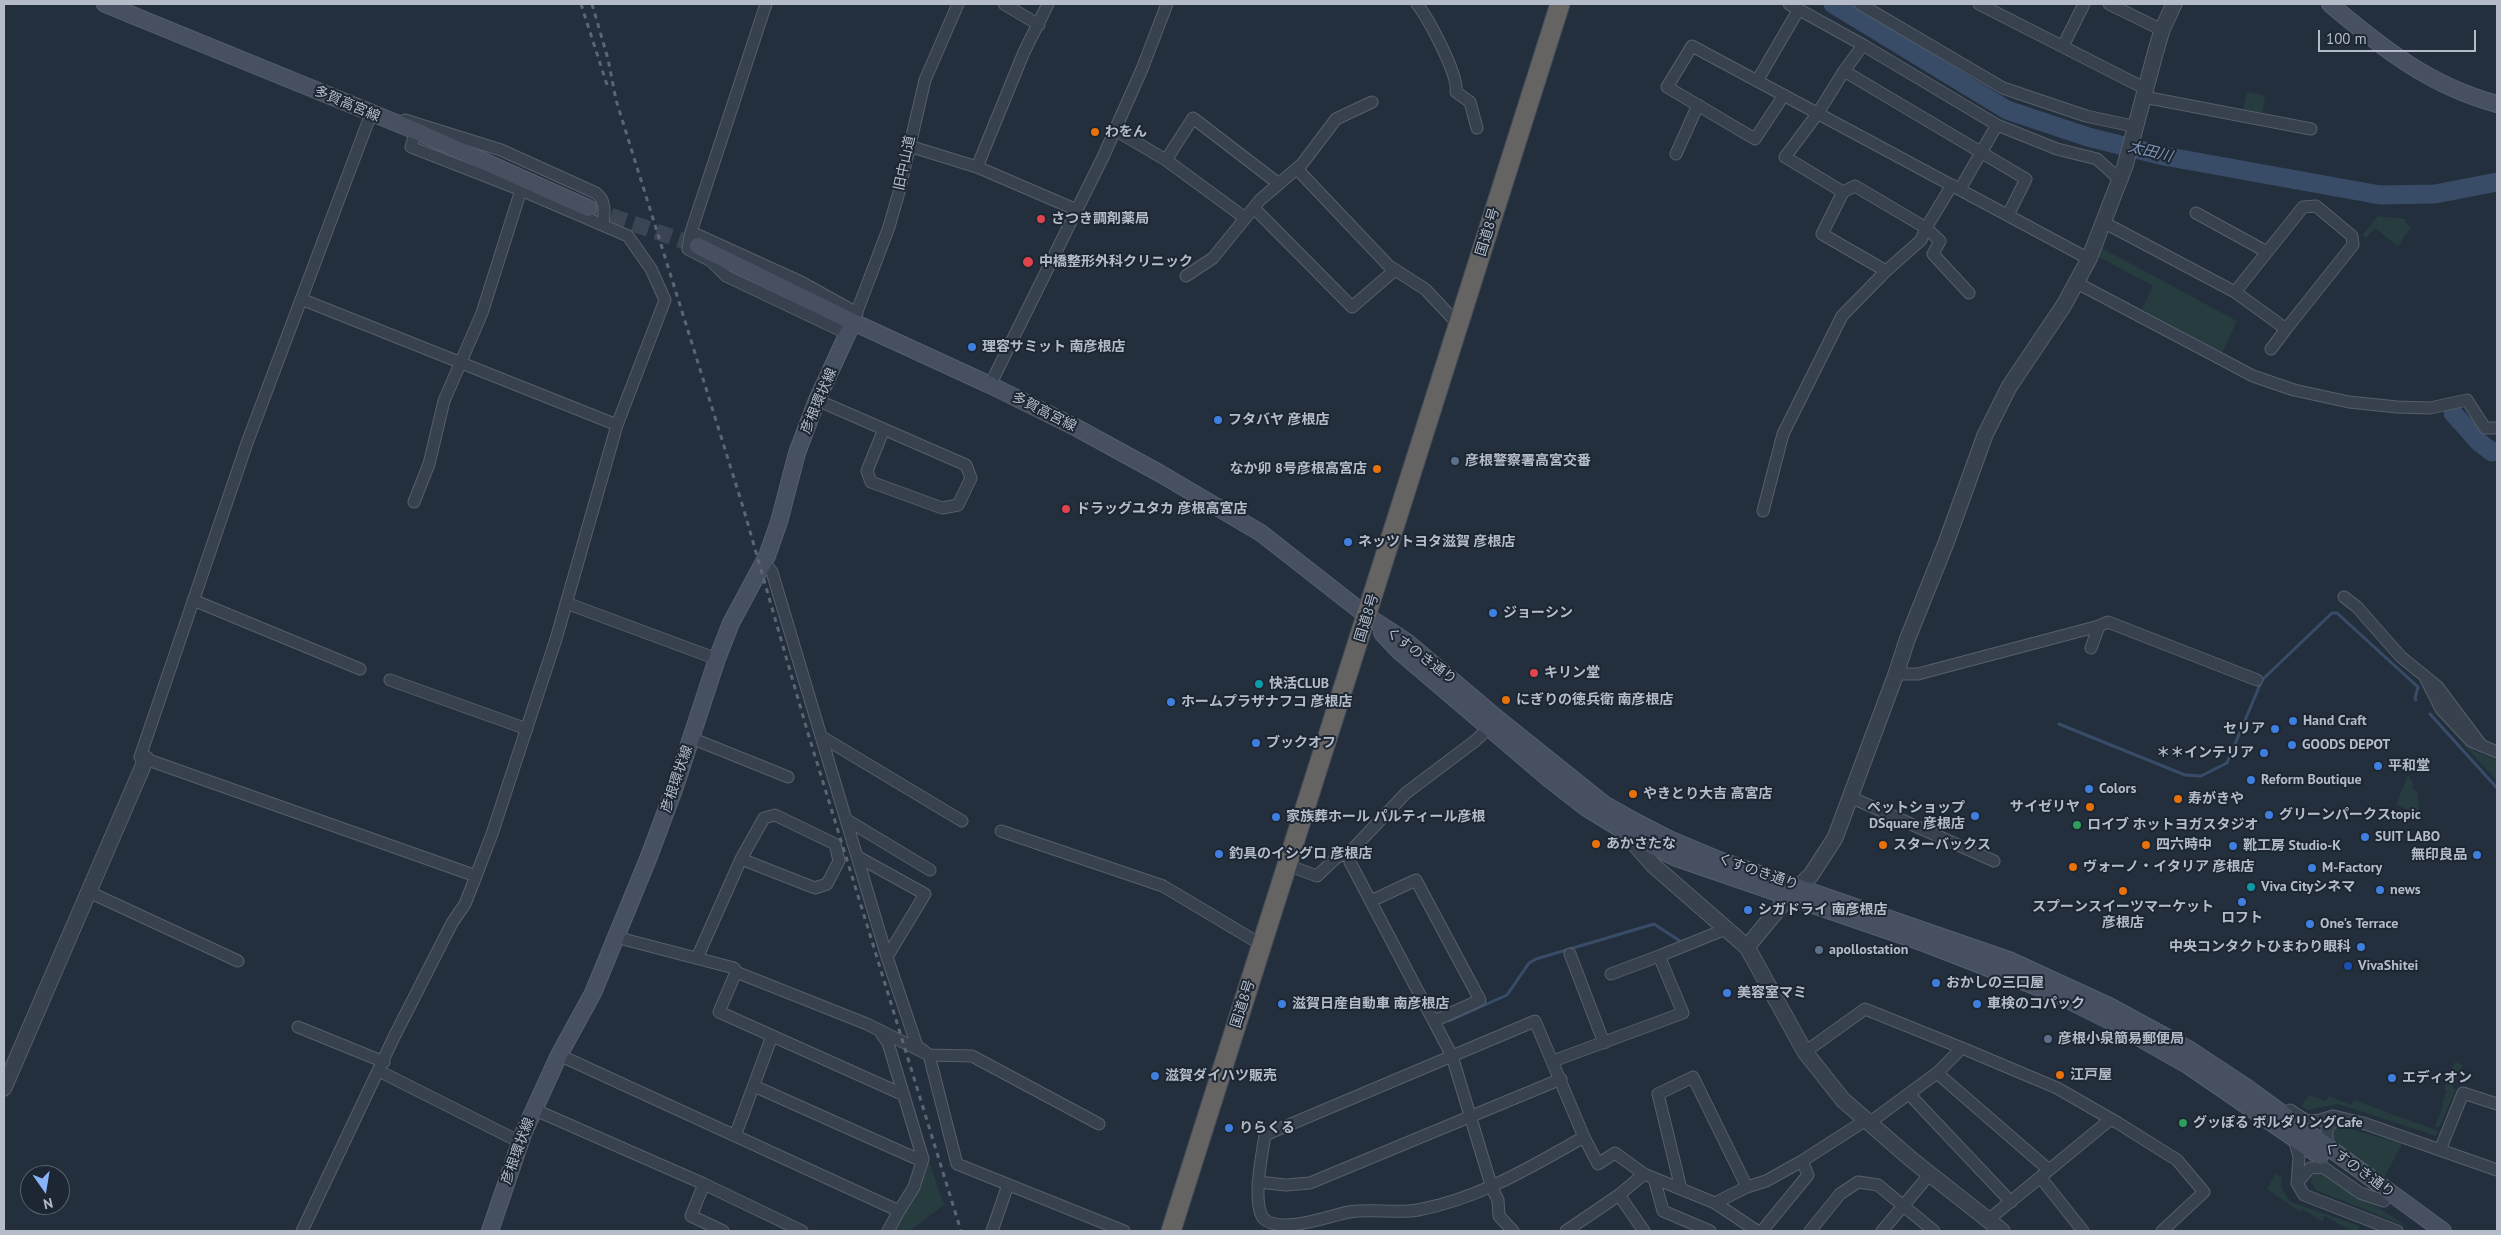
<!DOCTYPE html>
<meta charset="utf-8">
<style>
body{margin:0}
#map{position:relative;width:2501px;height:1235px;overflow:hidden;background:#242f3e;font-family:"PT Sans",sans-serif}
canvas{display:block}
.frame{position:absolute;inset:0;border:5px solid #b4bcc9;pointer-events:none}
.north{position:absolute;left:20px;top:1165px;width:50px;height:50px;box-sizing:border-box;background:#1d2633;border:1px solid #59626f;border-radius:50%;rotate:167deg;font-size:14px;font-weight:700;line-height:20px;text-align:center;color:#b4bcc9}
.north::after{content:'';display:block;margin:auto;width:18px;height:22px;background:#8ab4f8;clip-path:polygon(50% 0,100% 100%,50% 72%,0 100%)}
.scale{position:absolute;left:2318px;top:30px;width:158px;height:22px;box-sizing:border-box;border:2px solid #b4bcc9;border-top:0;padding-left:6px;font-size:15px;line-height:18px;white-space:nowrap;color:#b4bcc9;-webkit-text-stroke:4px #1d2633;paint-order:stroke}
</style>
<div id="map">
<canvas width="2501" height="1235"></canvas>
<div class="frame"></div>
<div class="north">N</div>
<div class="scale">100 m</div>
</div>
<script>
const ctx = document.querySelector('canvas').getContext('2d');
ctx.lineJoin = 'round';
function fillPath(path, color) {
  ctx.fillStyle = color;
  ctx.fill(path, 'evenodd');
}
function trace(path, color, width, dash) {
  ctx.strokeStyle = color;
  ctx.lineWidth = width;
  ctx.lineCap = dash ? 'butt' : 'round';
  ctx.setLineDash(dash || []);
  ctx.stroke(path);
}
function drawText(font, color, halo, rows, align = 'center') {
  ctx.font = font + ' "PT Sans","Noto Sans JP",sans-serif';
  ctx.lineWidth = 4;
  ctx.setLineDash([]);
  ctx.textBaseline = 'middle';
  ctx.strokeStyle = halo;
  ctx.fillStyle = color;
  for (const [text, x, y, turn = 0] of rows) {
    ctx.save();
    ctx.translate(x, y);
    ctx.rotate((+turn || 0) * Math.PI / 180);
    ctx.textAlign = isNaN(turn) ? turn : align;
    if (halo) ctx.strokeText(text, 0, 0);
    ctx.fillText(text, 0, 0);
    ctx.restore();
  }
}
const green = new Path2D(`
 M 2247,92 L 2265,96 L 2262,115 L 2243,111 Z
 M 2378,216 L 2405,219 L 2405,222 L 2411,227 L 2398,246 L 2375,228 L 2366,238 L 2363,235 Z
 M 2100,247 L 2237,321 L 2222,353 L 2142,309 L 2153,286 L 2097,256 Z
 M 2437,712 L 2475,751 L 2497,760 L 2497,781 L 2435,713 Z
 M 2408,775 L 2413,783 L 2413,789 L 2417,791 L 2419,808 L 2418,813 L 2396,805 Z
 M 2455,1062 L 2463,1065 L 2453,1087 L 2456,1089 L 2439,1128 L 2435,1126 L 2444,1104 L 2442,1103 L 2447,1091 L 2444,1090 Z
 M 2309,1095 L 2326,1101 L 2328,1096 L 2351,1105 L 2354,1100 L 2438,1131 L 2436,1136 L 2338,1104 L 2308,1110 L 2301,1106 Z
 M 2337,1125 L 2402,1144 L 2383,1180 L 2347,1154 L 2332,1136 L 2332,1130 Z
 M 929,1161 L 944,1205 L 909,1231 L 893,1231 L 918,1189 Z
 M 2320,1172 L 2325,1173 L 2408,1227 L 2316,1190 L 2310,1181 L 2315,1173 Z
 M 2276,1174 L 2281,1177 L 2282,1189 L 2290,1202 L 2360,1226 L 2357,1231 L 2352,1231 L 2325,1216 L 2322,1221 L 2302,1209 L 2300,1212 L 2267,1189 Z`);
const stream = new Path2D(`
 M 2430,714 L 2497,788
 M 2059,724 L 2185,775 L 2201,776 L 2227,763 L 2262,680 L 2332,613 L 2337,613 L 2418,687 L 2415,698 L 2416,700
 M 1449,1021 L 1507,995 L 1529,963 L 1536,959 L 1654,924 L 1680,941`);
const river = new Path2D(`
 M 1833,4 L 2007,110 L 2088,137 L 2164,156 L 2380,195 L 2435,194 L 2497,182
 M 2453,413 L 2479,442 L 2492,452 L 2497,451`);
const secondaryTunnel = new Path2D(`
 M 588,208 L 698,246`);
const minor = new Path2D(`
 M 766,4 L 691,232 L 688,249 L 711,261 L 726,276 L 848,334
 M 1004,4 L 1039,25
 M 1417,4 C 1428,18 1459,75 1456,92 L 1470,102 L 1477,128
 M 1789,4 L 1863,45 L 1997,125 L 2057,149 L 2097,159 L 2120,180
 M 1860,4 L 2003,88 L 2086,116 L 2137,127
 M 1979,4 L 2146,89
 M 2109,4 L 2162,30
 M 2063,46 L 2084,4
 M 1844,71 L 1863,45
 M 1757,81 L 1799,9
 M 1784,95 L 1755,139 L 1667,87 L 1692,46 L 2089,259
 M 2144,97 L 2311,129
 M 371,114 L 247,443 L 140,757 L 476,876
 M 405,120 L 501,150 L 596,193 C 607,202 604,213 603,225
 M 1115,130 L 1166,160
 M 416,131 L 411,147 L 521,190
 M 909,146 L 977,167 L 1077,210
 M 1676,154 L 1698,105
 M 977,167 L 1024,52 L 1048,4
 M 1297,169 L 1389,266 L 1425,289 L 1459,325
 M 1952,185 L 1926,228 L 1940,241 L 1933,254 L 1969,293
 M 1960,189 L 1997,125
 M 1843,192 L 1855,186 L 1926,228 L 1921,240 L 1886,271 L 1822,234 L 1843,192 L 1785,157 L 1818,113 L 1844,71 L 2026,179 L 2008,215
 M 2316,206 L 2352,236 L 2353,245 L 2286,329 L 2235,292 L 2303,207 Z
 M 1254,208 L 1352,307 L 1395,270
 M 2196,213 L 2267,252
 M 1245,218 L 1166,160 L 1193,118 L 1279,184
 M 2103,222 L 2235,292
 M 691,232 L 801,282 L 857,313
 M 1186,276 L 1213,258 L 1260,200 L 1302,164 L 1336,119 L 1372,102
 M 2077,283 L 2253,376 L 2294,390 L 2349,402 L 2397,407 L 2430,408 L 2467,400 L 2485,428 L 2497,428
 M 301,299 L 617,425 L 665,300 L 651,269 L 628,236 L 521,190 L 482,313 L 444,401 L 429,464 L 414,502
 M 853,322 L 889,227 L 899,192 L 925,80 L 958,4
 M 2271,349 L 2286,329
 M 990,385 L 1103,157 L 1142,69 L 1167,4
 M 817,400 L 966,465 L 971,478 L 958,505 L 942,508 L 871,482 L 867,471 L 884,429
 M 1763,511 L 1783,434 L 1842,316 L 1886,271
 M 764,562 L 772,572 L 887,957 L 917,1046 L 929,1055 L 957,1164 L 1124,1231
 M 2344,597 L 2357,607 L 2401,657 L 2437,686 L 2482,746
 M 193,600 L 360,669
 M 566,603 L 717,659
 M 2091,648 L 2099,626 L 2108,622 L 2257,680
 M 1896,674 L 1918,674 L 2099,626
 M 2426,679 L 2441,709 L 2471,741 L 2497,752
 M 390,680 L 527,729
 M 1493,724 L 1475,741 L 1406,793 L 1349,853 L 1350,862 L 1452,1056 L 1492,1188 L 1498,1200 L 1499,1216 L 1513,1231
 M 822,737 L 962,821
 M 691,738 L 788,777
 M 1850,797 L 1994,861
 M 847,820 L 930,870
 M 1001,831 L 1163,886 L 1262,945
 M 858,857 L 925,894 L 887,957
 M 1287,865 L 1317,876 L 1337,857 L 1349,853
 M 89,892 L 238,961
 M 1371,901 L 1416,880 L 1480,1000 L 1434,1021
 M 617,935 L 623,939 L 734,968 L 736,972 L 867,1024 L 929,1055 L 972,1056 L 1099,1124
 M 1570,954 L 1604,1043
 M 1659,956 L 1726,929
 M 697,958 L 741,859 L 764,818 L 775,815 L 835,844 L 839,861 L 827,884 L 815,888 L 741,859
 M 736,972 L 719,1012 L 904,1095
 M 1535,1021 L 1584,1137 C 1529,1168 1480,1198 1418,1210 C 1395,1214 1371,1208 1349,1212 C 1328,1216 1280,1235 1263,1218 C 1252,1201 1262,1155 1265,1135 Z
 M 298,1027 L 384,1062
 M 881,1033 L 888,1043 L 923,1159 L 914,1187 L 899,1211
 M 1962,1048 L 2057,1088 L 2118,1123 L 2177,1160 L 2204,1192 L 2162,1231
 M 1805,1052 L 1865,1009 L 1962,1048 L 1937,1073
 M 559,1055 L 899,1211 L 888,1231
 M 1553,1061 L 1683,1013 L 1659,956 L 1611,974
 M 379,1071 L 520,1142
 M 754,1086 L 915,1158 L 923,1159
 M 1910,1095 L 2011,1202
 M 533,1109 L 704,1184
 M 2290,1110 L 2307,1121 L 2320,1120 L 2333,1116 L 2363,1123 L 2497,1170
 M 1869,1123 L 1937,1073 L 2049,1170 L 1988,1220
 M 735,1136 L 772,1036
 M 1584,1137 L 1598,1164 L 1615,1153 L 1644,1174
 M 2294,1138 L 2299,1157 L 2297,1183 L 2304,1195 L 2397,1231
 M 2331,1149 L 2327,1140 L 2327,1128 L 2338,1117
 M 2440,1150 L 2463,1093 L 2497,1104
 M 1802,1161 L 1866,1120
 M 2049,1170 L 2111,1119
 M 1654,1178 L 1663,1211 L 1710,1231
 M 2041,1178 L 2083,1231
 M 1258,1182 L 1286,1185 L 1310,1183 L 1561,1079
 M 2297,1183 L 2310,1168 L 2323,1167 L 2360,1193 L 2384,1201
 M 1681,1189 L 1658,1094 L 1693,1077 L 1747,1187 L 1766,1181 L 1802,1161 L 1808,1175 L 1762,1231
 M 1619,1195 L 1644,1231
 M 1715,1203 L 1747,1187
 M 302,1231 L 394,1037 L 452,923 L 465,904 L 476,876 L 492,834 L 556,639 L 617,425
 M 723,1231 L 691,1216 L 704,1184 L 802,1231
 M 992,1231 L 1008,1185
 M 1566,1231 L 1619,1195 L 1644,1174 L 1715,1203 L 1757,1231
 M 1810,1231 L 1840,1194 L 1858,1182 L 1878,1185 L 1934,1231
 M 1882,1231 L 1930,1174`);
const tertiary = new Path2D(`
 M 1624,832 L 1653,865 L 1747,947 L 1805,1052 L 1843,1100 L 1912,1160 L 2002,1231
 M 1747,947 L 1789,896 L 1811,875 L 1835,838 L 1896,674 L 1907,640 L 1946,543 L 1985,435 L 2009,387 L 2064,305 L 2089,259 L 2125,166 L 2155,54 L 2162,30 L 2174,4
 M 4,1088 L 146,759`);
const secondary = new Path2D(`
 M 105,4 L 416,131 L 588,208
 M 2330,4 C 2382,48 2430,86 2497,104
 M 698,246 L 853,322 L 990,385 L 1077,428 L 1161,474 L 1261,533 L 1367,616 L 1407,642 L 1498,719 L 1604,804 L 1636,822 L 1669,839 L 1719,860 L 2009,960 L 2109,1006 L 2190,1050 L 2246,1087 L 2443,1231
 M 1382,633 L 1400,652 L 1549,779 L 1585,807 L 1624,831 L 1676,858 L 1924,943 L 2058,995 L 2106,1019 L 2189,1066 L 2320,1156
 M 490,1231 L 523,1134 L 559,1055 L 593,993 L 648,859 L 675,787 L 717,659 L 731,623 L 767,556 L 779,522 L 797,453 L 817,400 L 853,322`);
const trunk = new Path2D(`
 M 1171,1231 L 1560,4`);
const rail = new Path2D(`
 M 581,4 L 608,88
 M 592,4 L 608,59 L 616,100 L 743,507 L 807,730 L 961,1231`);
const markers = [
 [1095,132,5,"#e8710a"],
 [1041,219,5,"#e0444e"],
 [1028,262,6,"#e0444e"],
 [972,347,5,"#3f7fe0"],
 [1218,420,5,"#3f7fe0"],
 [1455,461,5,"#5c6f8a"],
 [1377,469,5,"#e8710a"],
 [1066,509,5,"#e0444e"],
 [1348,542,5,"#3f7fe0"],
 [1493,613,5,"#3f7fe0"],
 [1534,673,5,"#e0444e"],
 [1259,684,5,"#0f9aa8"],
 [1506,700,5,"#e8710a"],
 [1171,702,5,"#3f7fe0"],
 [2293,721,5,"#3f7fe0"],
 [2275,729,5,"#3f7fe0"],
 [1256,743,5,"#3f7fe0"],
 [2292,745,5,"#3f7fe0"],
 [2264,753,5,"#3f7fe0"],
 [2378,766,5,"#3f7fe0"],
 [2251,780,5,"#3f7fe0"],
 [2089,789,5,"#3f7fe0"],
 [1633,794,5,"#e8710a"],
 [2178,799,5,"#e8710a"],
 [2090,807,5,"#e8710a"],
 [2269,815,5,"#3f7fe0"],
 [1975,816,5,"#3f7fe0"],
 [1276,817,5,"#3f7fe0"],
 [2077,825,5,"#2e9e5b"],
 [2365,837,5,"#3f7fe0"],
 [1596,844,5,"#e8710a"],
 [1883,845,5,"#e8710a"],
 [2146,845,5,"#e8710a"],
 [2233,846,5,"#3f7fe0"],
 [1219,854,5,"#3f7fe0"],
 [2477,855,5,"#3f7fe0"],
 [2073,867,5,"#e8710a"],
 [2312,868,5,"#3f7fe0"],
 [2251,887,5,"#0f9aa8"],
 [2380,890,5,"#3f7fe0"],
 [2123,891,5,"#e8710a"],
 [2242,902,5,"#3f7fe0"],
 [1748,910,5,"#3f7fe0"],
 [2310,924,5,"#3f7fe0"],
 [2361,947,5,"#3f7fe0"],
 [1819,950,5,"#5c6f8a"],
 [2348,966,5,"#1a4fb4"],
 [1936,983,5,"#3f7fe0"],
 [1727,993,5,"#3f7fe0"],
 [1282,1004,5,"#3f7fe0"],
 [1977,1004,5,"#3f7fe0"],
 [2048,1039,5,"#5c6f8a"],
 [2060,1075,5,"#e8710a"],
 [1155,1076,5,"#3f7fe0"],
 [2392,1078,5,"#3f7fe0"],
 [2183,1123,5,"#2e9e5b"],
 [1229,1128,5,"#3f7fe0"]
];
const streetNames = [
 ["多賀高宮線",347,104,23],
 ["旧中山道",905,163,-78],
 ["国道8号",1488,232,-73],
 ["彦根環状線",819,401,-67],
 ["多賀高宮線",1044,412,27],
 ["国道8号",1367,618,-73],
 ["くすのき通り",1421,656,37],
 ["彦根環状線",677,779,-71],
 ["くすのき通り",1758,872,19],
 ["国道8号",1243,1004,-72],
 ["彦根環状線",518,1151,-70],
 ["くすのき通り",2359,1170,36]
];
const poiNames = [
 ["わをん",1105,132],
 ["さつき調剤薬局",1051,219],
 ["中橋整形外科クリニック",1039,262],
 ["理容サミット 南彦根店",982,347],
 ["フタバヤ 彦根店",1228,420],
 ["彦根警察署高宮交番",1465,461],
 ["なか卯 8号彦根高宮店",1367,469,"right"],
 ["ドラッグユタカ 彦根高宮店",1076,509],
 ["ネッツトヨタ滋賀 彦根店",1358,542],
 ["ジョーシン",1503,613],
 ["キリン堂",1544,673],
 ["快活CLUB",1269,684],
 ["にぎりの徳兵衛 南彦根店",1516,700],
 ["ホームプラザナフコ 彦根店",1181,702],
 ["Hand Craft",2303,721],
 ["セリア",2265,729,"right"],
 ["ブックオフ",1266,743],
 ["GOODS DEPOT",2302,745],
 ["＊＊インテリア",2254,753,"right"],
 ["平和堂",2388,766],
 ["Reform Boutique",2261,780],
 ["Colors",2099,789],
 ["やきとり大吉 高宮店",1643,794],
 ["寿がきや",2188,799],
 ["サイゼリヤ",2080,807,"right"],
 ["ペットショップ",1965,808,"right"],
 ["DSquare 彦根店",1965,824,"right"],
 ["グリーンパークスtopic",2279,815],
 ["家族葬ホール パルティール彦根",1286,817],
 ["ロイブ ホットヨガスタジオ",2087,825],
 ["SUIT LABO",2375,837],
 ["あかさたな",1606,844],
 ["スターバックス",1893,845],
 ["四六時中",2156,845],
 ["靴工房 Studio-K",2243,846],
 ["釣具のイシグロ 彦根店",1229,854],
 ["無印良品",2467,855,"right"],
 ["ヴォーノ・イタリア 彦根店",2083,867],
 ["M-Factory",2322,868],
 ["Viva Cityシネマ",2261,887],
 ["news",2390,890],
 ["スプーンスイーツマーケット",2123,907,"center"],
 ["彦根店",2123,923,"center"],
 ["シガドライ 南彦根店",1758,910],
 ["ロフト",2242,918,"center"],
 ["One's Terrace",2320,924],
 ["中央コンタクトひまわり眼科",2351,947,"right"],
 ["apollostation",1829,950],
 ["VivaShitei",2358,966],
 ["おかしの三口屋",1946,983],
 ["美容室マミ",1737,993],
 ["滋賀日産自動車 南彦根店",1292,1004],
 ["車検のコパック",1987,1004],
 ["彦根小泉簡易郵便局",2058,1039],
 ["江戸屋",2070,1075],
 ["滋賀ダイハツ販売",1165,1076],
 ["エディオン",2402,1078],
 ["グッぽる ボルダリングCafe",2193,1123],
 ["りらくる",1239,1128]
];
const waterNames = [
 ["太田川",2150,152,14]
];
fillPath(green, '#263c3f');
trace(stream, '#394c67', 3);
trace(river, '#394c67', 19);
trace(secondaryTunnel, '#3a4453', 16, [16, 8]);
trace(minor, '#565f6c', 13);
trace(tertiary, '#565f6c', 17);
trace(secondary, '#565f6c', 18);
trace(trunk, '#434c59', 21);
trace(minor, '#38414e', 11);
trace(tertiary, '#38414e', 15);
trace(secondary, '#465061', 16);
trace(trunk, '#656462', 19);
trace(rail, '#5a6575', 3, [5, 5]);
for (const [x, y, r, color] of markers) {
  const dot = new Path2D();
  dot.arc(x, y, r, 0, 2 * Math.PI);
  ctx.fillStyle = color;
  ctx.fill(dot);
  trace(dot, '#1d2633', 2);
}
drawText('14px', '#b4bcc9', '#1d2633', streetNames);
drawText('bold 14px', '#b4bcc9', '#1d2633', poiNames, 'left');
drawText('italic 15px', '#7c92b1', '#1d2633', waterNames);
</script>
